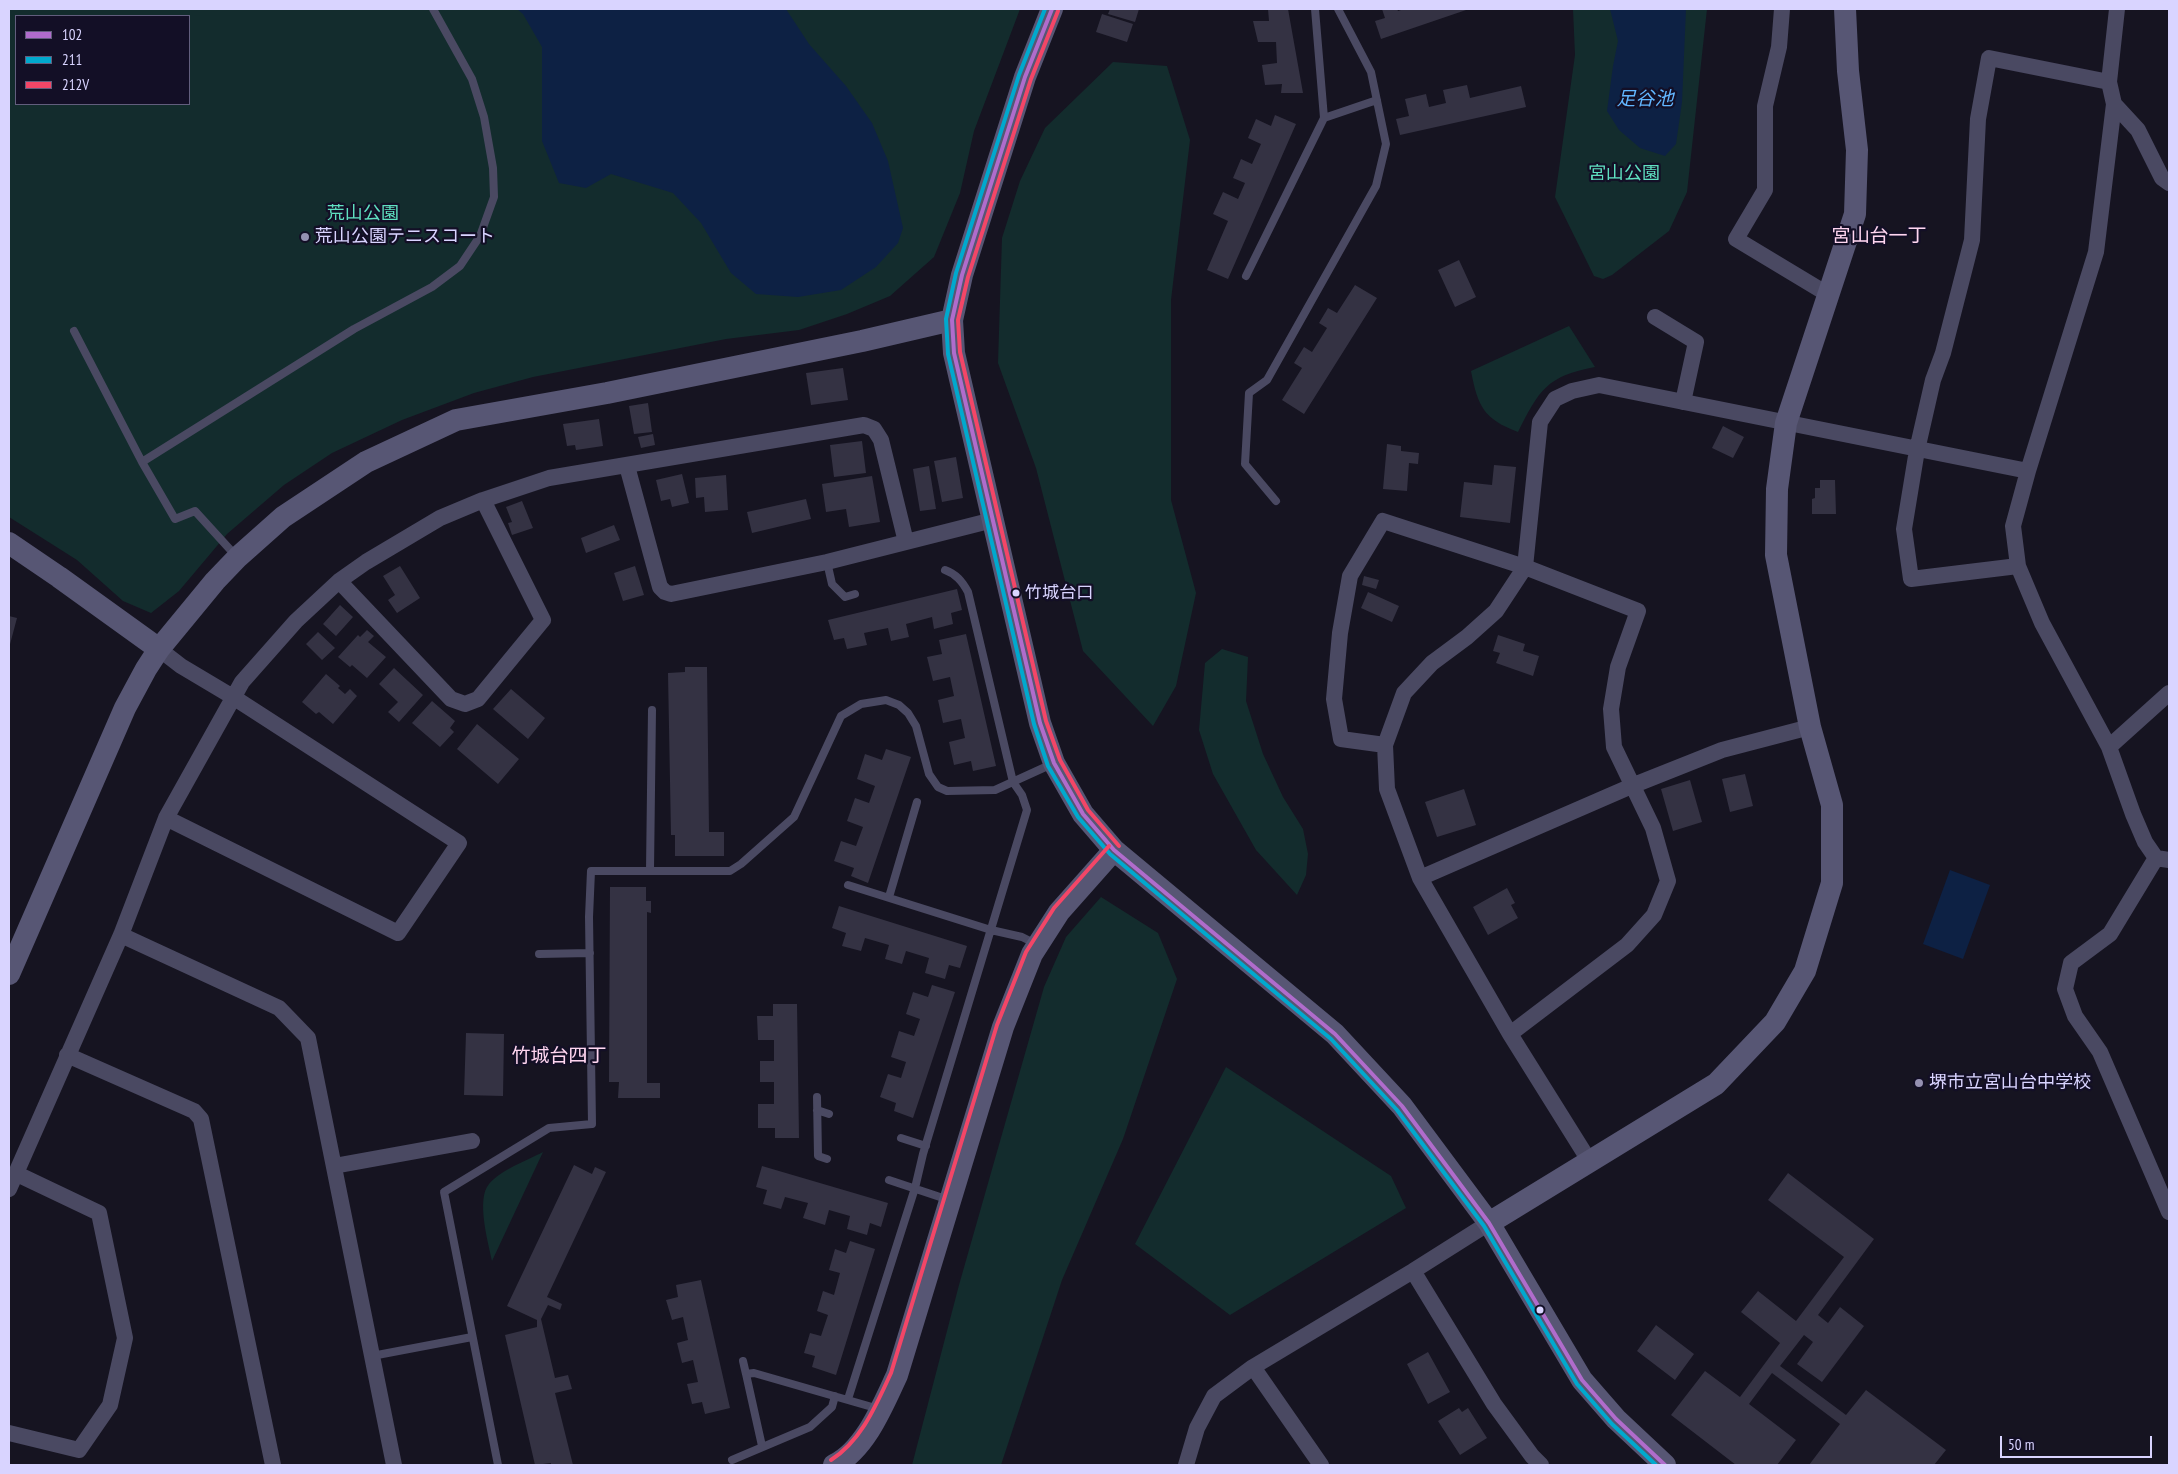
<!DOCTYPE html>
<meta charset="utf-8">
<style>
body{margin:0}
#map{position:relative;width:2178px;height:1474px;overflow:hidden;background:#161421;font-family:"PT Sans Narrow",sans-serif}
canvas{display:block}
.frame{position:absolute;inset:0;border:10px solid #d9d4ff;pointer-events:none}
.legend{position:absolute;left:15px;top:15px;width:175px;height:90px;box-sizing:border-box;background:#130f26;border:1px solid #625e7d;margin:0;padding:6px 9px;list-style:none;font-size:15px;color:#d9d4ff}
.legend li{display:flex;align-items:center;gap:10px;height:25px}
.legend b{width:25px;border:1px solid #625e7d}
.scale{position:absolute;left:2000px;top:1436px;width:152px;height:22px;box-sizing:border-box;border:2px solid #d9d4ff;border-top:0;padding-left:6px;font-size:15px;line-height:18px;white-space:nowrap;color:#d9d4ff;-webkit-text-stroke:4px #130f26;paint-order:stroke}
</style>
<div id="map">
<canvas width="2178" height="1474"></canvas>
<div class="frame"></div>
<ul class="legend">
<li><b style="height:6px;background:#b06ccc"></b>102</li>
<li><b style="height:6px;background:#00a9ce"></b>211</li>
<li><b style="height:6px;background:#f34667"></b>212V</li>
</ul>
<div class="scale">50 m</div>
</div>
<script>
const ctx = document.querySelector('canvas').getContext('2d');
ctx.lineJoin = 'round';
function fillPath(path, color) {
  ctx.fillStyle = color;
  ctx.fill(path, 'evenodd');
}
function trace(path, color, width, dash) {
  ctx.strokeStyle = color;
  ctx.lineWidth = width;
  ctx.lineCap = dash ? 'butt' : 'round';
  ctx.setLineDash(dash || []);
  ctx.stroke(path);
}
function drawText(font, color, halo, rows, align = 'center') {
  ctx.font = font + ' "PT Sans Narrow","Noto Sans JP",sans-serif';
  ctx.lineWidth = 4.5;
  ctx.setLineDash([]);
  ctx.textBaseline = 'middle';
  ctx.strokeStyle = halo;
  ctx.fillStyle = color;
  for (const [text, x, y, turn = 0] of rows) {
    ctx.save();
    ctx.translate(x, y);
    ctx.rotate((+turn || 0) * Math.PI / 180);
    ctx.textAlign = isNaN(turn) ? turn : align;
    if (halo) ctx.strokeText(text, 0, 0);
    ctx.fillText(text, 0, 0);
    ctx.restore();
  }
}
const green = new Path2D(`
 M 9,9 L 1020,9 L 974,131 L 960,193 L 934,257 L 890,296 L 847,314 L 799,330 L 726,339 L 533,377 L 474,393 L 402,420 L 332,453 L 284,485 L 227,534 L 179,591 L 151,613 L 123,601 L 77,560 L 9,517 ZM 16,16 L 189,16 L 189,104 L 16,104 Z
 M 1573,9 L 1707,9 L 1687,192 L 1669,231 L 1612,275 L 1603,279 L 1594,276 L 1555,197 L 1575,55 Z
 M 1113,62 L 1167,66 L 1190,140 L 1171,300 L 1171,500 L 1196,593 L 1176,686 L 1153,726 L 1083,651 L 1036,468 L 998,363 L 1002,238 L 1020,181 L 1045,128 Z
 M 1569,326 L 1595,367 C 1547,376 1539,390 1518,432 C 1484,419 1478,407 1471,371 Z
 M 1222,649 L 1248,657 L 1246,701 L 1263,754 L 1283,797 L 1303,829 L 1308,854 L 1306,875 L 1297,895 L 1256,850 L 1213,774 L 1199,730 L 1205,663 Z
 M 1101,897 L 1158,933 L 1177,979 L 1123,1139 L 1062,1280 L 1001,1465 L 912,1465 L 959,1285 L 1044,987 L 1066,937 Z
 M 1226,1067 L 1391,1176 L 1406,1208 L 1230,1315 L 1135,1244 Z
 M 543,1152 L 492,1261 C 488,1242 476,1199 489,1184 C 502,1169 526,1161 543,1152 Z`);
const water = new Path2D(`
 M 517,9 L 786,9 L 809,44 L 846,86 L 872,123 L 888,161 L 903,228 L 898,243 L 876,267 L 841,290 L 798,297 L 756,294 L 731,273 L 701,223 L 673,193 L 611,174 L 586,188 L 559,183 L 542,141 L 542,47 L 523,14 Z
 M 1610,9 L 1686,9 L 1682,102 L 1676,144 L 1665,156 L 1640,148 L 1619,130 L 1607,111 L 1613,66 L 1618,41 Z
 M 1950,870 L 1990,885 L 1963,959 L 1923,944 Z`);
const building = new Path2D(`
 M 1110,9 L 1139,9 L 1135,22 L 1108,14 Z
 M 1268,9 L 1288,9 L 1303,93 L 1281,93 L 1282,84 L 1265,85 L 1262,65 L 1277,63 L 1276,42 L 1258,42 L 1253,21 L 1269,21 Z
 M 1382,9 L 1397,9 L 1398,11 L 1404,9 L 1469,9 L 1381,39 L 1375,21 L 1385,18 Z
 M 1102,14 L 1133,24 L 1127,42 L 1096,32 Z
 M 1467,85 L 1470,98 L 1521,86 L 1526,107 L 1400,135 L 1396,119 L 1409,116 L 1405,99 L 1426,94 L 1429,107 L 1446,103 L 1443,90 Z
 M 1275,115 L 1296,124 L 1228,279 L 1207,270 L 1228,221 L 1213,214 L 1223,192 L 1238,199 L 1245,183 L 1233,178 L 1241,159 L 1252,164 L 1261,144 L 1248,138 L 1256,119 L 1271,126 Z
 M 1459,260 L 1476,297 L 1455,307 L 1438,270 Z
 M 1355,285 L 1377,298 L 1304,414 L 1282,400 L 1302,368 L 1294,363 L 1304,347 L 1312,352 L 1327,328 L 1319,323 L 1328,308 L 1337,313 Z
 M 843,368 L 848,400 L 811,405 L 806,373 Z
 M 648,403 L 652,432 L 634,434 L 629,406 Z
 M 599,419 L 603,446 L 576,450 L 575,445 L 567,446 L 563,424 Z
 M 1723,426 L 1744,437 L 1733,458 L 1712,448 Z
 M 653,434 L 655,445 L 641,448 L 638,437 Z
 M 862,441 L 866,473 L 834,477 L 830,445 Z
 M 1387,444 L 1401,446 L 1401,451 L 1419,453 L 1418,464 L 1409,463 L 1407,491 L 1383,489 Z
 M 956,457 L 963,498 L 942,502 L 934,461 Z
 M 1494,465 L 1516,467 L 1510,523 L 1460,517 L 1464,482 L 1492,485 Z
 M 929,466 L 936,509 L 920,511 L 913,469 Z
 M 682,474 L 689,503 L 672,507 L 670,499 L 661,501 L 656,480 Z
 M 726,475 L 728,510 L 705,512 L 704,497 L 696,498 L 695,478 Z
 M 872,476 L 880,522 L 849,527 L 846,509 L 826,512 L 822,484 Z
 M 1820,480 L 1835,480 L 1836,514 L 1812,514 L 1812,499 L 1815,498 L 1815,488 L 1820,488 Z
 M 806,499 L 811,519 L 752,533 L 747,512 Z
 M 522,501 L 533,528 L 512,535 L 508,523 L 512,522 L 506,507 Z
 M 614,525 L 620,540 L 586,553 L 581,538 Z
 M 400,566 L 420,598 L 397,613 L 388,600 L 395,595 L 383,576 Z
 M 635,566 L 644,595 L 623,601 L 614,573 Z
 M 1364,576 L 1379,580 L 1376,589 L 1362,585 Z
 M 957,589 L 962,610 L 951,613 L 953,624 L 934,629 L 932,617 L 906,624 L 909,637 L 891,641 L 888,628 L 864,633 L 867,645 L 847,649 L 844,638 L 834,640 L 828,620 Z
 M 1368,592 L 1399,606 L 1392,622 L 1361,608 Z
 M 340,605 L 353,617 L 336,636 L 323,624 Z
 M 9,616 L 17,618 L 9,648 Z
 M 367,630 L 374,636 L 368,642 L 386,657 L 367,678 L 352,665 L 350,667 L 338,657 L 358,635 L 360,637 Z
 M 318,632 L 335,648 L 322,660 L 306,644 Z
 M 966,634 L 996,766 L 973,771 L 971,761 L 954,765 L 949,742 L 965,738 L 961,719 L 943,723 L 938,700 L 954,696 L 950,677 L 933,681 L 927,657 L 942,654 L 939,640 Z
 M 1498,635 L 1525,644 L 1523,651 L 1539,656 L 1533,676 L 1496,663 L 1500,653 L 1493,651 Z
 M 685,667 L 707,667 L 709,832 L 724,832 L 724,856 L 675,856 L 675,835 L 671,835 L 668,673 L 685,672 Z
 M 394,668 L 423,695 L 399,722 L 388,712 L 398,702 L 379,684 Z
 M 326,674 L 340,686 L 338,688 L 345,694 L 350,689 L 357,696 L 333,724 L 319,712 L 316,714 L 302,702 Z
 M 511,689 L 545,718 L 528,739 L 493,709 Z
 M 432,701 L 455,721 L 450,728 L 454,732 L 440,747 L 412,723 Z
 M 477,724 L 519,759 L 498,784 L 457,749 Z
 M 886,749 L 911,757 L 868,883 L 851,876 L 854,868 L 834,861 L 841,841 L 856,846 L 863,827 L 847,821 L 855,798 L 869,803 L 875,786 L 857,779 L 865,754 L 882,760 Z
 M 1745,774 L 1753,806 L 1730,812 L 1722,779 Z
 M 1690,780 L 1702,822 L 1673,831 L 1661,789 Z
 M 1464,789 L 1476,825 L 1437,837 L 1425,802 Z
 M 610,887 L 646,887 L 646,901 L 651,901 L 651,913 L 647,912 L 647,1083 L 660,1083 L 660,1098 L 618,1098 L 619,1082 L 609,1082 Z
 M 1507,888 L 1515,903 L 1511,905 L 1518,918 L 1488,935 L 1473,907 Z
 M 839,906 L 967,946 L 960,968 L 949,965 L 945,979 L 925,973 L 929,958 L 906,951 L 902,964 L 885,959 L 889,945 L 865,938 L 861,951 L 842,946 L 846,933 L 832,928 Z
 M 932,985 L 955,992 L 913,1118 L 894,1111 L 896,1103 L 880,1097 L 888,1074 L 901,1078 L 906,1062 L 891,1057 L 899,1031 L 914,1036 L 920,1019 L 906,1014 L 913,992 L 928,997 Z
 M 773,1004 L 797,1004 L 799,1138 L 775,1138 L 775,1128 L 758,1128 L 758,1104 L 774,1104 L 774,1082 L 760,1082 L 760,1061 L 774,1061 L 774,1040 L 758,1040 L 757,1016 L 773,1016 Z
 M 466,1033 L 504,1034 L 503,1096 L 464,1095 Z
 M 574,1165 L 592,1174 L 595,1167 L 606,1172 L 547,1297 L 562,1304 L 560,1310 L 548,1305 L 541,1319 L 555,1378 L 568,1375 L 572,1389 L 555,1393 L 573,1465 L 551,1465 L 551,1463 L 535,1465 L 505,1335 L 537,1327 L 537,1320 L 507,1306 Z
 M 762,1166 L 888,1203 L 881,1227 L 870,1223 L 867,1235 L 847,1229 L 850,1216 L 829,1210 L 825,1225 L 803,1218 L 808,1203 L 785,1197 L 781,1209 L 763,1204 L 767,1190 L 756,1187 Z
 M 1788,1173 L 1874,1239 L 1818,1315 L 1828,1323 L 1840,1307 L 1864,1326 L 1822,1382 L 1797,1364 L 1813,1342 L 1804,1335 L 1780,1366 L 1846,1415 L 1866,1390 L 1946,1450 L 1934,1465 L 1809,1465 L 1840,1424 L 1772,1373 L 1749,1404 L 1796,1440 L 1777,1465 L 1736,1465 L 1671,1415 L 1705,1371 L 1740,1397 L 1780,1343 L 1741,1312 L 1758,1291 L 1796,1321 L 1844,1257 L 1768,1200 Z
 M 850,1241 L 875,1249 L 836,1375 L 812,1367 L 815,1356 L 804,1353 L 810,1333 L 821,1336 L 828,1315 L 817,1311 L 823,1291 L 834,1295 L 840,1273 L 829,1270 L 835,1249 L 846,1253 Z
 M 701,1280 L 730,1408 L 705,1414 L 702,1402 L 692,1404 L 687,1384 L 698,1382 L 693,1360 L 682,1363 L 677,1343 L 688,1340 L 683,1317 L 672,1320 L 666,1300 L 678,1297 L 676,1285 Z
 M 1656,1325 L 1694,1354 L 1675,1380 L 1637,1351 Z
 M 1428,1352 L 1450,1392 L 1428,1404 L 1407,1364 Z
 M 1459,1408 L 1462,1412 L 1468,1408 L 1487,1438 L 1460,1455 L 1438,1421 Z`);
const lane = new Path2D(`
 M 1324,118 L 1377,100
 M 1246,276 L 1324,118 L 1315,9
 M 74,331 L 142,462 L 175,519 L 195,511 L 236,556
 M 142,462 L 354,329 L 432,287 L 460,266 L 480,236 L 494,197 L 493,168 L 484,117 L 472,79 L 433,9
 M 1276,501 L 1245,464 L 1249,393 L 1267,380 L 1376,186 L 1386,144 L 1371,72 L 1338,9
 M 827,562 L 832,584 L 845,597 L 855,594
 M 650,870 L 652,710
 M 848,885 L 991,930 L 1022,937 L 1036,944
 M 889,897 L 917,802
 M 539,954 L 590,953
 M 817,1097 L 818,1156 L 827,1159
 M 817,1110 L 829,1114
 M 901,1138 L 926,1146
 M 889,1180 L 949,1200
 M 372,1356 L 472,1337
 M 743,1361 L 746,1374 L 754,1373 L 879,1409
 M 746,1374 L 762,1446
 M 848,1399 L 915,1188 L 923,1154 L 1027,810 L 1022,795 L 1013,782 L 968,592 C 962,581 956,574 945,570
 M 732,1460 L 810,1427 L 832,1407 L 835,1396
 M 498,1465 L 444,1192 L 549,1128 L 592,1124 L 589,917 L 591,871 L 730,871 L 741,864 L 794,817 L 841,716 L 861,704 L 886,700 L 899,705 L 908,713 L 916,726 L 929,774 L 938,787 L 947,791 L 995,790 L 1052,764`);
const street = new Path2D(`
 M 1782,9 L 1779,47 L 1765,106 L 1765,190 L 1736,239 L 1829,295
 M 2117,9 L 2109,82 L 2114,104 L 2096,252 L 2028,471 L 2013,526 L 2018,566 L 2042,623 L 2109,747 L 2133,814 L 2145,842 L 2156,858 L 2169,860
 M 2114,104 L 2138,130 L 2162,178 L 2169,183
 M 1655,317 L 1696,342 L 1683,402
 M 627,466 L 660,587 L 665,592 L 671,594 L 827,562 L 993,520
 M 2018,566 L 1911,579 L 1904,529 L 1917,450 L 1933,380 L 1943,353 L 1972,240 L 1978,119 L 1989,58 L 2109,82
 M 339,581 L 451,699 L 465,704 L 478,699 L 543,620 L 483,500
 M 159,649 L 181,666 L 233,697 L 459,843 L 398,933 L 166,818
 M 1385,745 L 1341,739 L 1334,699 L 1340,633 L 1350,576 L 1383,521 L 1525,567 L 1638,611 L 1618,667 L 1611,709 L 1614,747 L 1653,828 L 1668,881 L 1654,915 L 1627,945 L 1510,1034
 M 2109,747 L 2169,693
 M 2156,858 L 2110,934 L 2071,963 L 2065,989 L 2075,1016 L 2100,1052 L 2169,1212
 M 1420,878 L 1634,785 L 1722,750 L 1810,727
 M 121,935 L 279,1008 L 308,1038 L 394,1465
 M 67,1055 L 194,1111 L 201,1119 L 273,1465
 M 1590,1162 L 1510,1034 L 1420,878 L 1387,789 L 1385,745 L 1404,693 L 1432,663 L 1467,637 L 1496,611 L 1525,567 L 1540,422 L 1555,399 L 1572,391 L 1599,385 L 2028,471
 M 334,1166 L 472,1141
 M 9,1189 L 121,935 L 166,818 L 242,682 L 296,621 L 339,581 L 366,562 L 440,518 L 483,500 L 549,478 L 864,425 L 874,429 L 881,440 L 906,542
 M 1413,1271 L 1494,1404 L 1532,1456 L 1541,1465
 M 1253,1367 L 1321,1465
 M 9,1433 L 79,1450 L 110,1405 L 125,1338 L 99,1213 L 15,1173
 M 1186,1465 L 1197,1428 L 1214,1396 L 1253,1367 L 1413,1271 L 1489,1223`);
const secondary = new Path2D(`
 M 1052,9 L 1025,77 L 962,275 L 952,320 L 954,353 L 1040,723 L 1054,763 L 1083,814 L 1114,850 L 1335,1034 L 1402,1106 L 1489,1223 L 1582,1380 L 1616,1419 L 1665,1465
 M 9,543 L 59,577 L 159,649
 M 9,974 L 125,708 L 146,669 L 159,649 L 215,581 L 238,557 L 283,517 L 366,462 L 456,420 L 607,393 L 862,341 L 952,320
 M 1489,1223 L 1716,1084 L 1775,1022 L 1805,971 L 1832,883 L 1832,805 L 1810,727 L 1776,555 L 1777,489 L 1786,423 L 1855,214 L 1857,150 L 1848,71 L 1845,9
 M 834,1465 C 865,1450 883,1405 897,1375 L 1003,1027 L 1032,954 L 1059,912 L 1114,850`);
const bus1 = new Path2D(`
 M 1052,9 L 1025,77 L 962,275 L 952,320 L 954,353 L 1040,723 L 1054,763 L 1083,814 L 1114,850 L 1335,1034 L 1402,1106 L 1489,1223 L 1582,1380 L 1616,1419 L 1665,1465`);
const bus2 = new Path2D(`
 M 1045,9 L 1019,75 L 956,273 L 946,319 L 948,354 L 1034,724 L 1048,766 L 1078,817 L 1110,854 L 1331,1039 L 1397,1110 L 1484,1226 L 1577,1384 L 1612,1424 L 1656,1465`);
const bus3 = new Path2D(`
 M 1058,11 L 1031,79 L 968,277 L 958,320 L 960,352 L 1046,721 L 1060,760 L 1088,810 L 1119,846
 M 831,1460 C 862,1440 876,1405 891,1373 L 997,1025 L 1026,952 L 1054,908 L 1109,846`);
const markers = [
 [305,237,5,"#9591b1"],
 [1016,593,4.5,"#d9d4ff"],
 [1919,1083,5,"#9591b1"],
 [1540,1310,4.5,"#d9d4ff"]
];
const busNames = [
 ["竹城台口",1025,593]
];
const parkNames = [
 ["宮山公園",1624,174],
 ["荒山公園",363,214]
];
const poiNames = [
 ["荒山公園テニスコート",315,237],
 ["堺市立宮山台中学校",1929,1083]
];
const waterNames = [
 ["足谷池",1645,100]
];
const neighbourhoodNames = [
 ["宮山台一丁",1879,237],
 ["竹城台四丁",559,1057]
];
fillPath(green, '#132c2d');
fillPath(water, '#0d2144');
fillPath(building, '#343243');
trace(lane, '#4a4962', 8);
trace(street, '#4a4962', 16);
trace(secondary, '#575674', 22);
trace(bus1, '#b06ccc', 4);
trace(bus2, '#00a9ce', 4);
trace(bus3, '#f34667', 4);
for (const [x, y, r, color] of markers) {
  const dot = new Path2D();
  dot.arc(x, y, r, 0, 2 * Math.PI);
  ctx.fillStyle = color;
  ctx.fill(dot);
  trace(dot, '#130f26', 2);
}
drawText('17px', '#d9d4ff', '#130f26', busNames, 'left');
drawText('18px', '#5fe0c0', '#130f26', parkNames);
drawText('18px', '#d9d4ff', '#130f26', poiNames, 'left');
drawText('italic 19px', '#62b6ff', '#130f26', waterNames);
drawText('19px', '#ffd6f0', '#130f26', neighbourhoodNames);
</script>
